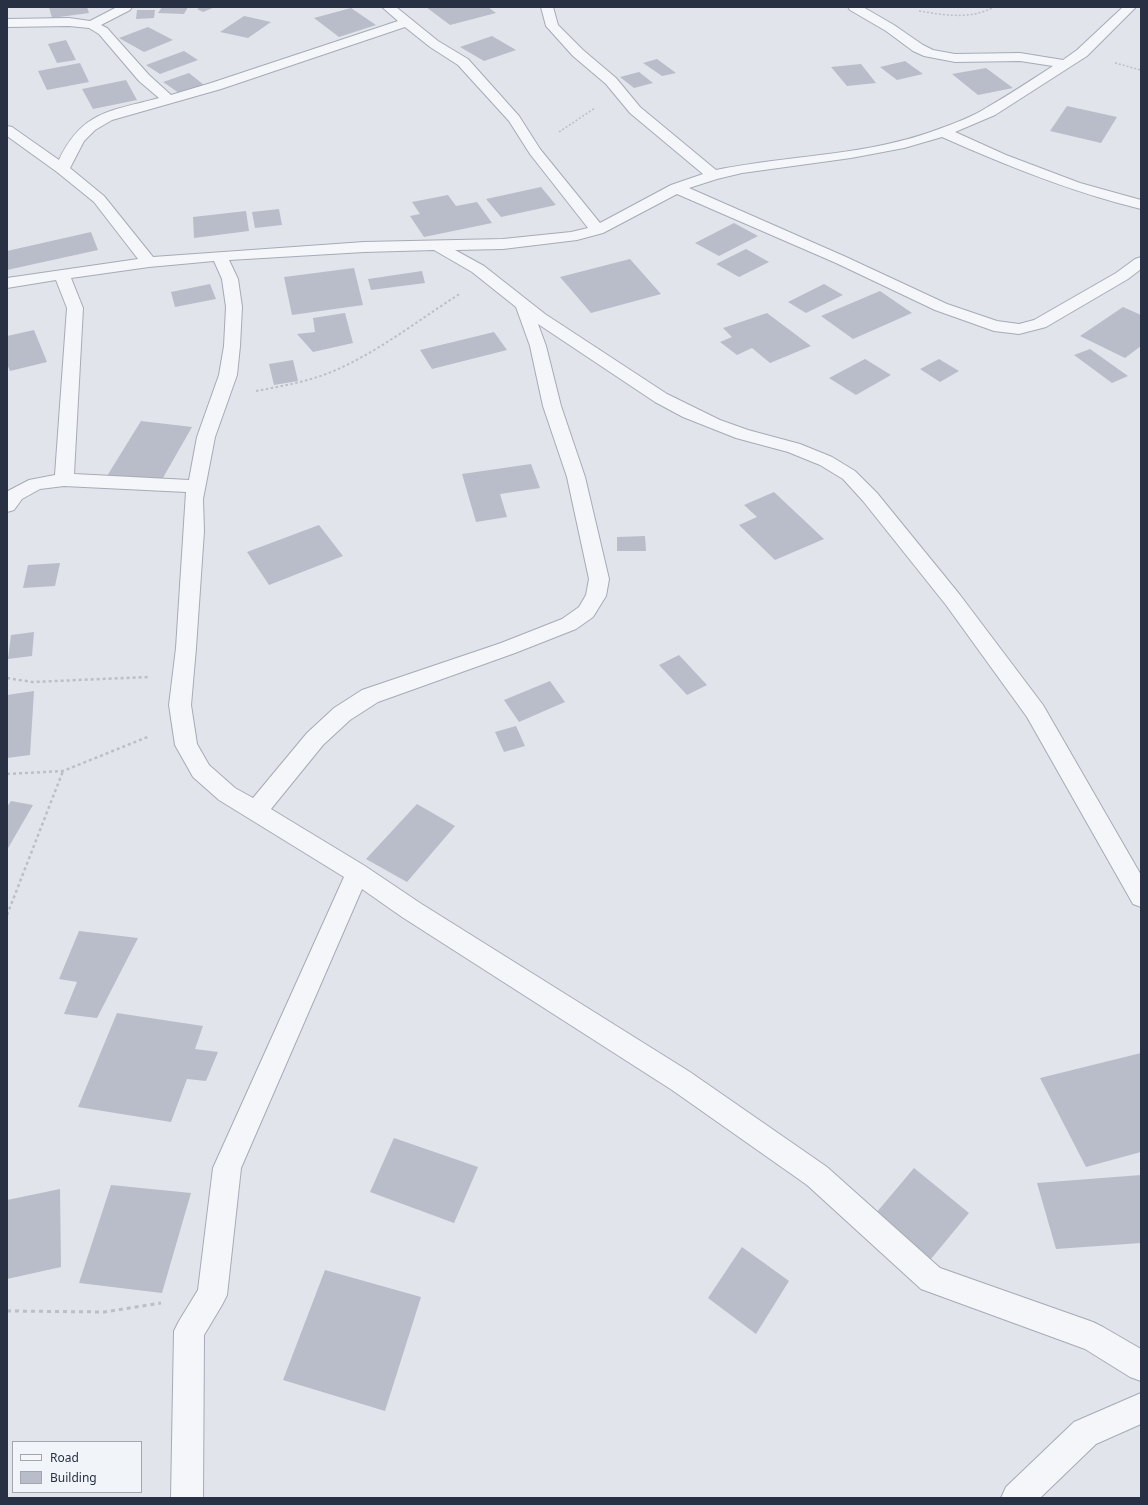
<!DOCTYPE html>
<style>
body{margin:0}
#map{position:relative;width:1148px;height:1505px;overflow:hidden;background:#e1e4eb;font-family:"Noto Sans",sans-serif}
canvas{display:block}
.frame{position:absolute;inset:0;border:8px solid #283144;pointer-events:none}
.legend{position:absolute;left:12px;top:1441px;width:130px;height:52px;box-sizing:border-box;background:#f1f4f8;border:1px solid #a1a6b0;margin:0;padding:5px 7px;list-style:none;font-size:12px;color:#283144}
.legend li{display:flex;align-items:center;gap:8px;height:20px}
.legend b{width:20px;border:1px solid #a1a6b0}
</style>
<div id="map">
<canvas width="1148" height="1505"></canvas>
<div class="frame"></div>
<ul class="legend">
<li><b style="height:5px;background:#f4f6f9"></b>Road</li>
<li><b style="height:11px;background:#b8bdc9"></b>Building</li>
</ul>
</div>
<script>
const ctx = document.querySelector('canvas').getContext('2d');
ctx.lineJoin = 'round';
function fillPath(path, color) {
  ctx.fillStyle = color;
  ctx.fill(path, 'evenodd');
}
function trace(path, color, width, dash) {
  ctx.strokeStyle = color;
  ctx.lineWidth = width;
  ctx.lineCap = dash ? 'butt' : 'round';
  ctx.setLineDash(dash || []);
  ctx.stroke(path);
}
const building = new Path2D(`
 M 49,7 L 87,7 L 89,13 L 52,18 Z
 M 162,7 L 188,7 L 184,14 L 158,13 Z
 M 202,7 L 215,7 L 203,12 L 197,9 Z
 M 426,7 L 488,7 L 496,13 L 450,25 Z
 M 351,8 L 376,25 L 339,37 L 314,18 Z
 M 137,10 L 155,10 L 154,18 L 136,19 Z
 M 244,16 L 271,22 L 248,38 L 220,32 Z
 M 148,27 L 173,40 L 144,52 L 119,38 Z
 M 492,36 L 516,50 L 484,61 L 460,47 Z
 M 66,40 L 76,60 L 57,63 L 48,44 Z
 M 184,51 L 198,60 L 160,74 L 146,65 Z
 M 657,59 L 676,73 L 662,76 L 643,63 Z
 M 905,61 L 923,74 L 897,80 L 880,67 Z
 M 80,63 L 89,82 L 47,90 L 38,71 Z
 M 861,64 L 876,83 L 847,86 L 831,67 Z
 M 986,68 L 1013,88 L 978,95 L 952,74 Z
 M 639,72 L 653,83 L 634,88 L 620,77 Z
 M 189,73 L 204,85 L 179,93 L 163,82 Z
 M 126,80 L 137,100 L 93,109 L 82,89 Z
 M 1067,106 L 1117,117 L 1101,143 L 1050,131 Z
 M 541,187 L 556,205 L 501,217 L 486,199 Z
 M 448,195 L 456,206 L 477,202 L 492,223 L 424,237 L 410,216 L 420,214 L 412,202 Z
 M 279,209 L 282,225 L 255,228 L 252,212 Z
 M 246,211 L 249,231 L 194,238 L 193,217 Z
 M 734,223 L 758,236 L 719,256 L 695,243 Z
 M 91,232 L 98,250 L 7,270 L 7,251 Z
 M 746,249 L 769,262 L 739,277 L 716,264 Z
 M 630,259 L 661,294 L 591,313 L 560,277 Z
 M 354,268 L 363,305 L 292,315 L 284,277 Z
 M 422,271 L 425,283 L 371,290 L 368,279 Z
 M 210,284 L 216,299 L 175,307 L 171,292 Z
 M 824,284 L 843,295 L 806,313 L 788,302 Z
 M 880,291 L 912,313 L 853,339 L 821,316 Z
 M 1123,307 L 1141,315 L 1141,346 L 1125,358 L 1080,336 Z
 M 345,313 L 353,343 L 313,352 L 297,334 L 315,332 L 313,318 Z
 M 767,313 L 811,346 L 770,363 L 752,348 L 737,355 L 720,342 L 732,337 L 723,328 Z
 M 34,330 L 47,362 L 10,371 L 7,364 L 7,336 Z
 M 494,332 L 507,350 L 432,369 L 420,350 Z
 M 1090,349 L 1128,376 L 1112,383 L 1074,355 Z
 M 865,359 L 891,375 L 856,395 L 829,378 Z
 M 939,359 L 959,371 L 940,382 L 920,369 Z
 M 293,360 L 298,381 L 274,385 L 269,364 Z
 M 141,421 L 192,427 L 160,483 L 107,476 Z
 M 531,464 L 540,488 L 500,494 L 507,517 L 476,522 L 462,474 Z
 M 774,492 L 824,539 L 775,560 L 739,525 L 757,517 L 744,505 Z
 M 319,525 L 343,556 L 269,585 L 247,552 Z
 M 645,536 L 646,551 L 617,551 L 617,537 Z
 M 60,563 L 55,586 L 23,588 L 28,565 Z
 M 34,632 L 32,656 L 8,659 L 11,635 Z
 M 679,655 L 707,685 L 687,695 L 659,665 Z
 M 550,681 L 565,702 L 519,722 L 504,700 Z
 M 34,691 L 30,755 L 7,758 L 7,695 Z
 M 516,726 L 525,746 L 504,752 L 495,732 Z
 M 11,801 L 33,805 L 7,850 L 7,807 Z
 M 417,804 L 455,826 L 407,882 L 366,859 Z
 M 79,931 L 138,938 L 97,1018 L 64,1014 L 77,982 L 59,979 Z
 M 117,1013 L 203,1026 L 195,1049 L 218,1052 L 206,1081 L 187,1079 L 171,1122 L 78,1107 Z
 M 1141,1053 L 1141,1152 L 1086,1167 L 1040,1078 Z
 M 394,1138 L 478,1167 L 454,1223 L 370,1192 Z
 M 914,1168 L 969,1213 L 926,1265 L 871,1219 Z
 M 1141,1175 L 1141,1243 L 1056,1249 L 1037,1183 Z
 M 111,1185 L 191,1193 L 162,1293 L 79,1283 Z
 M 60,1189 L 61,1267 L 7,1279 L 7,1200 Z
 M 742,1247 L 789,1281 L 756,1334 L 708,1298 Z
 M 325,1270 L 421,1297 L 385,1411 L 283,1380 Z`);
const pathFar3 = new Path2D(`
 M 919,11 C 945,15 970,20 994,7
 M 1115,63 L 1141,70
 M 559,132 L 595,108`);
const pathFar2 = new Path2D(`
 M 256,391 C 283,386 311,381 336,370 C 381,350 420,319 461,293`);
const pathFar1 = new Path2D(`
 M 7,678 L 32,682 L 148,677
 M 7,774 L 63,771 L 150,736
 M 7,915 L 63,771`);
const path = new Path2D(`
 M 7,1311 L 104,1312 L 161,1303`);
const minor = new Path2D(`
 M 117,7 L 132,7 L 130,10 L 101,25 L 107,28 L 149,75 L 171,95 L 211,83 L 398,21 L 382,7 L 396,7 L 438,41 L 468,59 L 519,116 L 540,149 L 600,223 L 671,185 L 703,174 L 630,113 L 606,84 L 573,56 L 546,26 L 541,7 L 553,7 L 558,25 L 583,50 L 616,78 L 640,107 L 716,170 C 789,155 868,156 939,129 C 955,123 972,117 986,108 C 1009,95 1031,80 1053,66 L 1020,61 L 955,62 L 924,56 L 913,51 L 886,31 L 850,10 L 848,7 L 863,7 L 894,25 L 923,45 L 933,50 L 955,54 L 1020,53 L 1063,60 L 1077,50 L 1123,7 L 1136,7 L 1087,56 L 995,115 L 955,132 L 1006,155 L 1080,183 L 1141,200 L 1141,209 C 1072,192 1007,166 942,137 L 904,148 L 851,158 L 742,173 L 717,179 L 689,188 L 846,257 L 947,304 L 997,321 L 1019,324 L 1034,320 L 1116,273 L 1135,259 L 1141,257 L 1141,269 L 1128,279 L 1046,327 L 1019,334 L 994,331 L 935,310 L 836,263 L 677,194 L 603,233 L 577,240 L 503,249 L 455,250 L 484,266 L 545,314 L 667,394 L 720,420 L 748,430 L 800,444 L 832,457 L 855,471 L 877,493 L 960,595 L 1043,705 L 1141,875 L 1141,907 L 1133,904 L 1027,717 L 946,605 L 863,501 L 843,479 L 820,465 L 788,452 L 736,438 L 683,417 L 655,402 L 538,324 L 546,346 L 561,406 L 585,477 L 609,579 L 606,596 L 593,617 L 576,629 L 515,653 L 378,702 L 350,720 L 323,745 L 271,809 L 365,866 L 420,903 L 690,1072 L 827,1167 L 940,1268 L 1093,1322 L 1103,1327 L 1141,1349 L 1141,1381 L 1130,1377 L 1085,1349 L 921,1289 L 807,1185 L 672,1090 L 402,917 L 362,889 L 241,1168 L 227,1295 L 222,1305 L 204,1335 L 203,1498 L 171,1498 L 174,1331 L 179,1321 L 198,1290 L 213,1168 L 344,877 L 219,800 L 193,777 L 175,745 L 169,705 L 176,648 L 186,492 L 64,486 L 40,489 L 22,499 L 14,510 L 7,512 L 7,493 L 8,491 L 29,480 L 55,475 L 67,308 L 56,280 L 7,288 L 7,278 L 138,259 L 94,202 L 57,172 L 7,136 L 7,126 L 12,127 L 59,160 C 82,111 111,111 159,98 L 139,81 L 99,34 L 89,28 L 69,26 L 7,27 L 7,19 L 69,18 L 90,21 ZM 405,27 L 430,47 L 458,65 L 509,121 L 530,154 L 588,228 L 571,232 L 503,239 L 364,242 L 153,257 L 104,196 L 70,168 L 84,141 L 95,130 L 112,120 L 221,89 ZM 434,250 L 472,272 L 516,307 L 530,346 L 543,406 L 567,477 L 589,579 L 586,595 L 579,607 L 562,619 L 501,643 L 362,690 L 334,708 L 307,733 L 253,798 L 235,788 L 209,765 L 197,744 L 191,705 L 196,648 L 204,531 L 203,499 L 215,437 L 237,375 L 240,346 L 242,307 L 238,279 L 229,260 L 364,252 ZM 214,261 L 222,279 L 226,307 L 224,346 L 219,375 L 197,437 L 189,480 L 74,474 L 83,308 L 71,278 L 149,267 Z
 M 1141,1393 L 1141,1424 L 1096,1444 L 1040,1498 L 1001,1498 L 1006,1487 L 1074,1422 Z`);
fillPath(building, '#b8bdc9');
trace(minor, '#a6abb6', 2);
trace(pathFar3, '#bbbfc6', 1.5, [2, 2]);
trace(pathFar2, '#bbbfc6', 2, [2.5, 2.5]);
trace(pathFar1, '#bbbfc6', 2.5, [3, 3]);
trace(path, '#bbbfc6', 3, [4, 4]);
fillPath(minor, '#f4f6f9');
</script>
